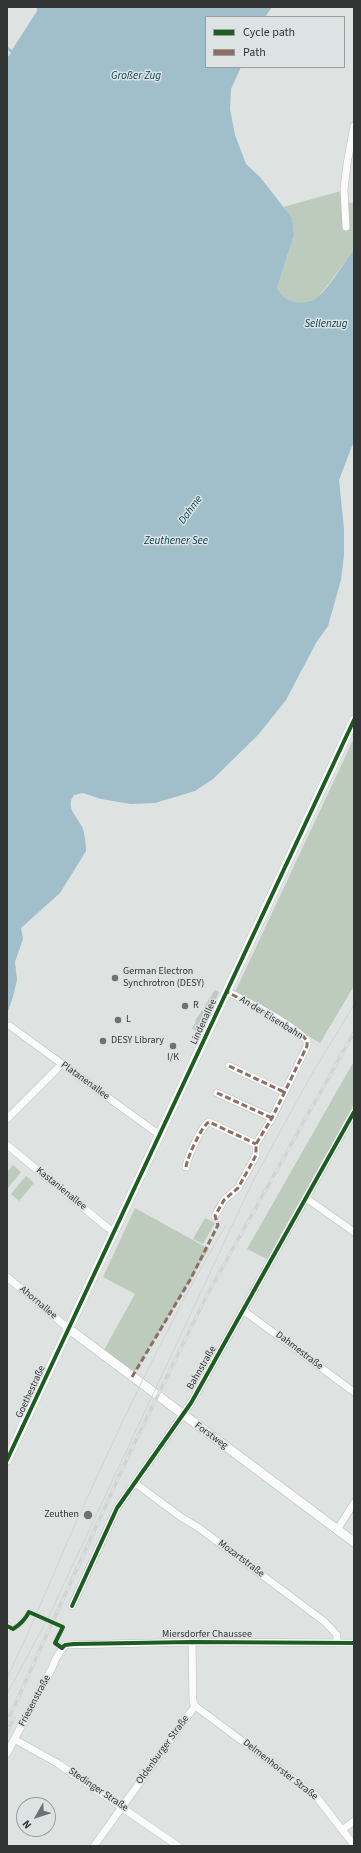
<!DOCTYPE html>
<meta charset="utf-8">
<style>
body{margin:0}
#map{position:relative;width:361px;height:1853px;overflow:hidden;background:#dee2e1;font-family:"Source Sans 3",sans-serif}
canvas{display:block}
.frame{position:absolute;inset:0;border:8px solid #333534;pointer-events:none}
.legend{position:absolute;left:205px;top:16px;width:140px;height:52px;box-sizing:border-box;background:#dde3e2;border:1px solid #999d9c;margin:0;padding:5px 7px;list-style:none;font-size:12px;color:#333534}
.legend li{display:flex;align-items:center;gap:8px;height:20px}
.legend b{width:20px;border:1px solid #999d9c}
.north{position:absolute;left:16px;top:1797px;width:40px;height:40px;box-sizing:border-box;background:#dde3e2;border:1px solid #999d9c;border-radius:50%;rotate:231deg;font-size:11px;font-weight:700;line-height:16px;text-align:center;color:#333534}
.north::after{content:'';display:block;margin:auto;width:14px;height:18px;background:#6f7271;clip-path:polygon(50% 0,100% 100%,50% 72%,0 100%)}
</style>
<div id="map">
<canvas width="361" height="1853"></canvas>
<div class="frame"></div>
<ul class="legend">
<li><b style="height:5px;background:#1b5e20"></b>Cycle path</li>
<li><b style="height:5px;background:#8d6e63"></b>Path</li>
</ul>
<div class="north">N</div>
</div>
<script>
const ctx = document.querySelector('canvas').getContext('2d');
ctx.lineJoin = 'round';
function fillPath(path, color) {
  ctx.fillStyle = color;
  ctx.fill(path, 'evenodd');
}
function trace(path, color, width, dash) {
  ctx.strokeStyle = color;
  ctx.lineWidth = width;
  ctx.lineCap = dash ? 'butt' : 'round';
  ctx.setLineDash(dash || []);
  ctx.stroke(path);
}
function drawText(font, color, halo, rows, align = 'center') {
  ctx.font = font + ' "Source Sans 3",sans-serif';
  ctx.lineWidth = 3;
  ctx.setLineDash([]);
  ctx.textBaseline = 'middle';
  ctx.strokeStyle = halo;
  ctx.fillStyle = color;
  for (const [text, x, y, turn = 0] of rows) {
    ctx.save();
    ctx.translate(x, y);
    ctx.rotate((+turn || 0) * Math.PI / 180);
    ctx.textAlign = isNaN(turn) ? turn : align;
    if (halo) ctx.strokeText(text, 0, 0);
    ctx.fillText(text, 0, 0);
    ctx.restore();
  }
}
const green = new Path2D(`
 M 341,191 L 350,203 L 354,203 L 354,250 L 327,286 L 316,299 L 303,303 L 291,301 L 282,297 L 277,288 L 294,235 L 292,218 L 283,207 Z
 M 354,738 L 354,986 L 320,1043 L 235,992 Z
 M 215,990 L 219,992 L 201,1031 L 199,1030 L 197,1032 L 192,1028 L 196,1022 L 195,1021 Z
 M 354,1061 L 354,1104 L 269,1260 L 247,1249 Z
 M 13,1165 L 21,1172 L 7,1189 L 7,1172 Z
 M 26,1176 L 34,1183 L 19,1201 L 11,1194 Z
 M 135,1208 L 209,1249 L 135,1372 L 104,1350 L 135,1294 L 103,1277 Z
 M 205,1218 L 215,1223 L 203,1244 L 193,1239 Z`);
const water = new Path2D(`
 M 37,7 L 272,7 L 265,17 L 206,17 L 206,67 L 241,67 L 231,89 L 230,109 L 235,135 L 246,164 L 260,177 L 292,218 L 294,235 L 277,288 C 282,297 286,300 296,302 C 303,303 309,302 315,299 C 326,293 345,261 354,250 L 354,441 L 339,480 L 344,529 L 344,555 L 341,580 L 328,626 L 316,643 L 286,700 L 258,735 L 213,779 L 195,791 L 155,803 L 131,804 L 101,799 L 83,793 L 74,795 C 64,808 79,818 83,829 C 85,837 86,844 86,851 L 60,893 L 21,928 L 23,939 L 15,962 L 17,980 L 13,997 L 7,1014 L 7,58 L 11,53 L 7,49 L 8,47 L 12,50 L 37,11 Z`);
const minor = new Path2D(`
 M 346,227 L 344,189 L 347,164 L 354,126
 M 10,1026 L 154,1131 L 161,1134
 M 229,1066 L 284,1092
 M 217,1093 L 272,1118
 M 7,1119 L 62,1064
 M 7,1145 L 108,1228 L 115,1232
 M 186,1167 C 187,1158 202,1125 209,1122 L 256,1144
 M 306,1198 L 354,1232
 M 215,1216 L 224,1200 L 238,1188 L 253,1161 L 256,1155 L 256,1144 L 272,1118 L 307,1046 L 307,1041 C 295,1026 246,1000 227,992
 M 7,1277 L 69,1329
 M 244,1311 L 354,1392
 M 135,1483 L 181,1517 L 199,1528 L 325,1622 L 337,1635 L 337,1643
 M 337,1530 L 354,1503
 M 72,1606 L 117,1508 L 191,1403 L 354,1112
 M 7,1626 L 8,1627
 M 192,1642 L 193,1702 L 195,1706
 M 195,1706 L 315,1795 L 354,1845
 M 14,1739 L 57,1763 L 178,1846
 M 7,1753 L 52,1668 L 56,1658 L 65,1645 L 192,1642 L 354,1643
 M 342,1830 L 354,1821
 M 94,1846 L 195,1706`);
const secondary = new Path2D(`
 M 69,1329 L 354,1542
 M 7,1460 L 354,720`);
const tram = new Path2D(`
 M 7,1678 C 28,1635 47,1589 66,1545 C 115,1436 165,1327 226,1225
 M 7,1694 L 48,1618 L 253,1181 L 313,1072 L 354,1005`);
const rail = new Path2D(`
 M 7,1722 L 132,1448 L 207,1295 L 354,1032
 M 7,1732 L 14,1718`);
const quiet = new Path2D(`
 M 229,1066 L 284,1092
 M 217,1093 L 272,1118
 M 186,1167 C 187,1158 202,1125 209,1122 L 256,1144
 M 132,1377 L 190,1280 L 218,1225 L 215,1216 L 224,1200 L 238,1188 L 253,1161 L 256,1155 L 256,1144 L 272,1118 L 307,1046 L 307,1041 L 303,1036 L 258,1008 L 227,992`);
const cycleway = new Path2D(`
 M 7,1460 L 354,720
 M 72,1606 L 117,1508 L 191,1403 L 354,1112
 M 7,1626 L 13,1629 C 21,1624 25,1620 29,1612 L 63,1627 L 55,1643 L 62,1648 L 65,1645 L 74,1644 L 192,1642 L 354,1643`);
const markers = [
 [115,978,4,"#6f7271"],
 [185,1006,4,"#6f7271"],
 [118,1020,4,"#6f7271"],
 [103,1041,4,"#6f7271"],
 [173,1046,4,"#6f7271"],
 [88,1515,5,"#6f7271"]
];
const poiNames = [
 ["German Electron",123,972],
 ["Synchrotron (DESY)",123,984],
 ["R",193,1006],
 ["L",126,1020],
 ["DESY Library",111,1041],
 ["I/K",173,1058,"center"],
 ["Zeuthen",79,1515,"right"]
];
const streetNames = [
 ["An der Eisenbahn",271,1018,32],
 ["Lindenallee",204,1022,-65],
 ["Platanenallee",85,1081,36],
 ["Kastanienallee",61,1189,39],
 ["Ahornallee",38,1303,40],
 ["Dahmestraße",299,1351,37],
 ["Bahnstraße",202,1368,-60],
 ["Goethestraße",31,1392,-65],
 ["Forstweg",211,1436,36],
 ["Mozartstraße",241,1559,37],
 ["Miersdorfer Chaussee",207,1635],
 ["Friesenstraße",35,1701,-62],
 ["Oldenburger Straße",163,1750,-54],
 ["Delmenhorster Straße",280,1770,38],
 ["Stedinger Straße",98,1790,34]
];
const waterNames = [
 ["Großer Zug",136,77],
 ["Sellenzug",326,325],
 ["Dahme",191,510,-54],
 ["Zeuthener See",176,542]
];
fillPath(green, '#bdcbbd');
fillPath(water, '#a1becb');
trace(minor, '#bcbfbe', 8);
trace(secondary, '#bcbfbe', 10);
trace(minor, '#fafbfa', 7);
trace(secondary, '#fafbfa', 9);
trace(tram, '#d2d3d3', 1);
trace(rail, '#d2d3d3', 3.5);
trace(rail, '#dde3e2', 2, [6]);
trace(quiet, '#8d6e63', 3, [6, 3]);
trace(cycleway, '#1b5e20', 4);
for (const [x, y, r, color] of markers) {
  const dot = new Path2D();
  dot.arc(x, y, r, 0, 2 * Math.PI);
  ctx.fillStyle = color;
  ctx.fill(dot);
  trace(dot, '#dde3e2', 1.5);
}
drawText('10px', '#333534', '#dde3e2', poiNames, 'left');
drawText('10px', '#333534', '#dde3e2', streetNames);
drawText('italic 11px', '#003b4f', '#dde3e2', waterNames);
</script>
